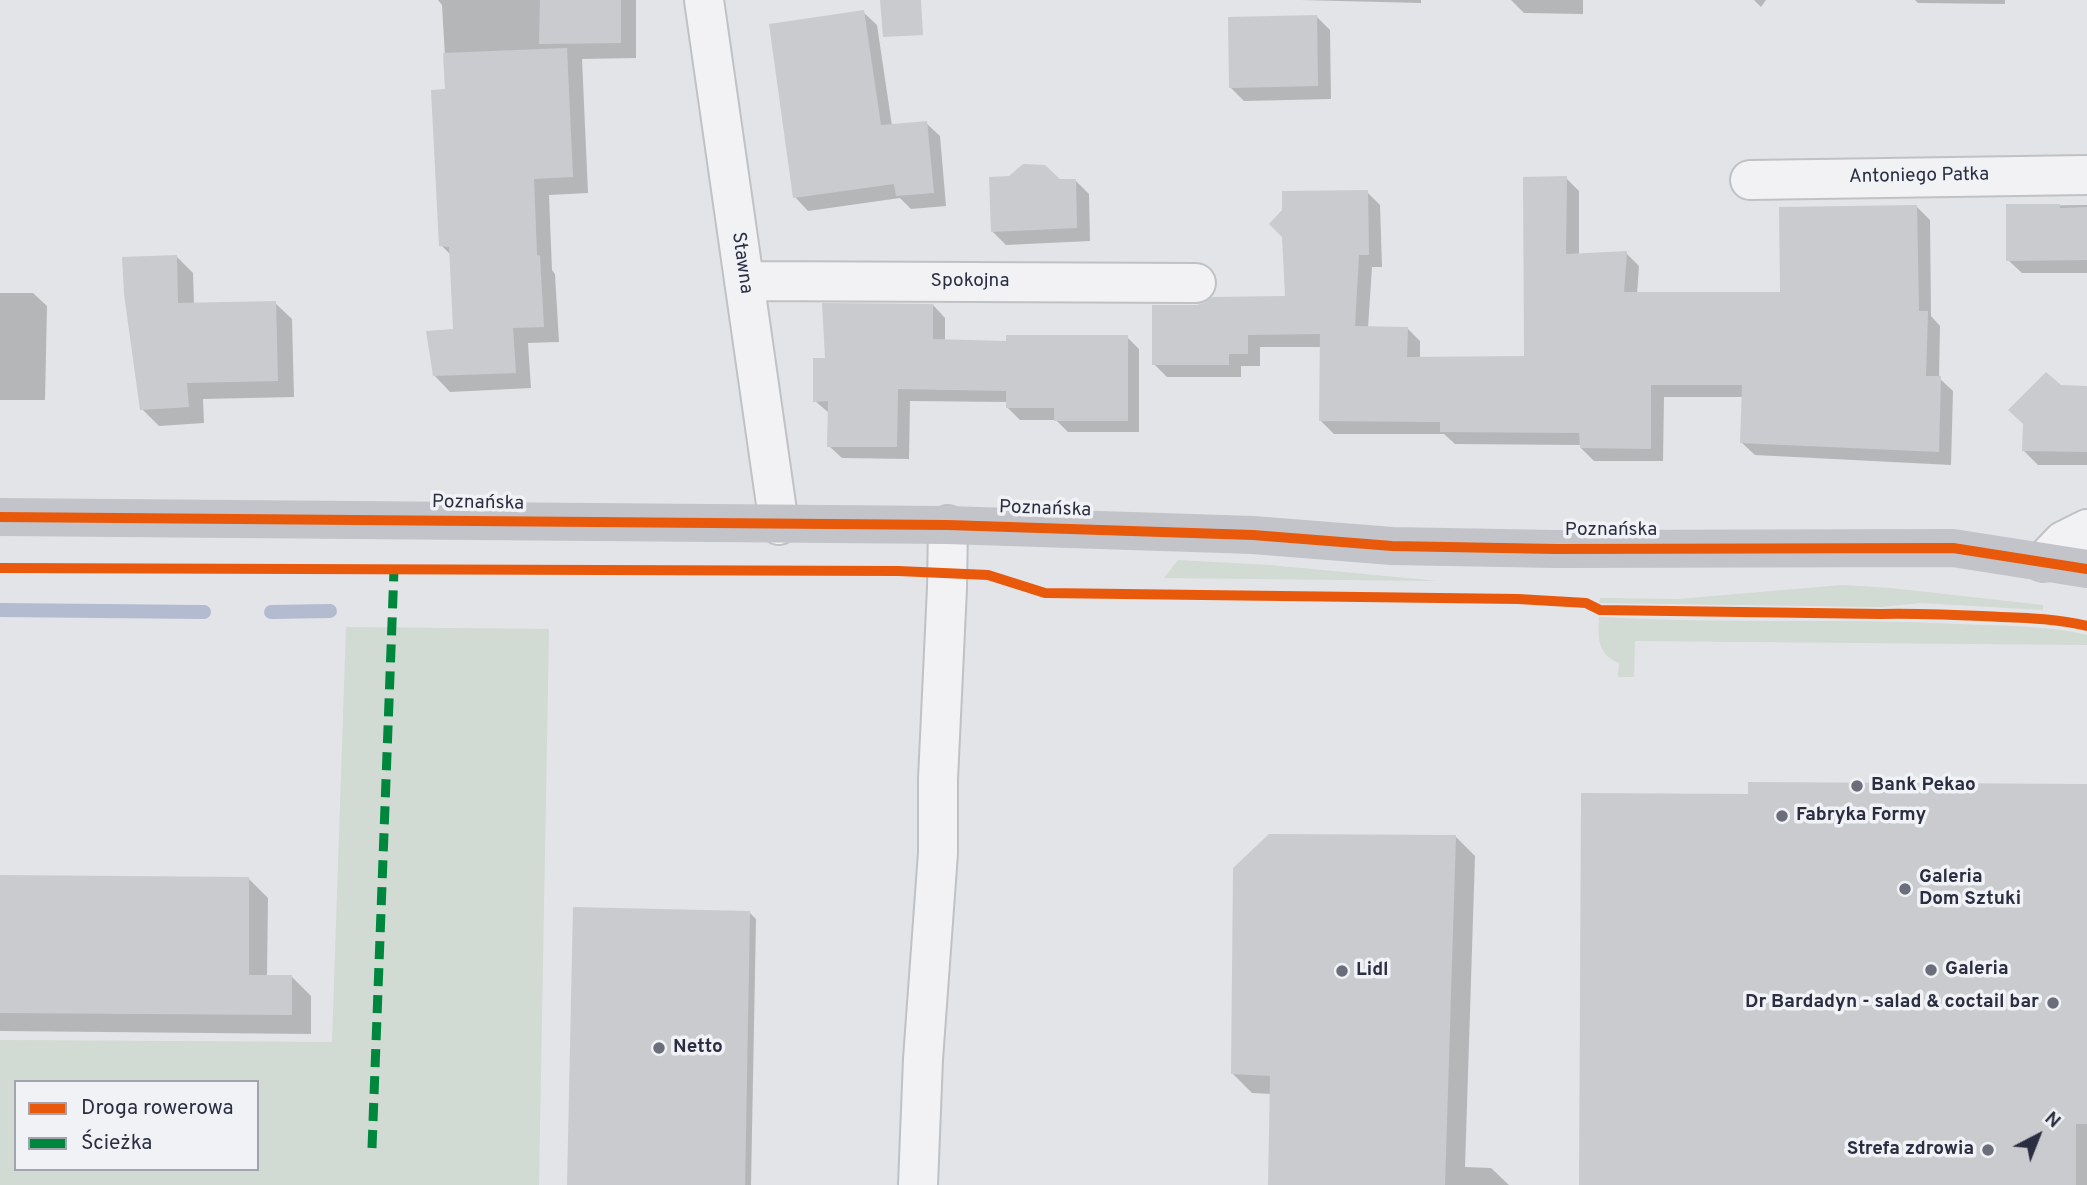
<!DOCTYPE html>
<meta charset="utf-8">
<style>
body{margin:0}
#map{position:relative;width:2087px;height:1185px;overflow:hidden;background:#e3e4e7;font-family:Overpass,sans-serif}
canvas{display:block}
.legend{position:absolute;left:14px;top:1080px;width:245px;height:91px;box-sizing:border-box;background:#f1f2f6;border:2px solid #a2a4ad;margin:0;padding:9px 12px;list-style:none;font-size:21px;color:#2b2e40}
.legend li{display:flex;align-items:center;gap:14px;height:35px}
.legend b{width:35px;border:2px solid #a2a4ad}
.north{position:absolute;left:2003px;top:1101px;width:70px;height:70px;-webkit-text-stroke:5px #f1f2f6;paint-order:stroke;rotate:42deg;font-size:19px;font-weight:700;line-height:28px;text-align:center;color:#2b2e40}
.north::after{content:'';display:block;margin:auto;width:24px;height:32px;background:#2b2e40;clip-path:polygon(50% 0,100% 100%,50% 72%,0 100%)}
</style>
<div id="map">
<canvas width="2087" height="1185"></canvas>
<ul class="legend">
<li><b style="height:9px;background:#e8590c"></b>Droga rowerowa</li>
<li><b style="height:9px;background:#00873e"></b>Ścieżka</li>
</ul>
<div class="north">N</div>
</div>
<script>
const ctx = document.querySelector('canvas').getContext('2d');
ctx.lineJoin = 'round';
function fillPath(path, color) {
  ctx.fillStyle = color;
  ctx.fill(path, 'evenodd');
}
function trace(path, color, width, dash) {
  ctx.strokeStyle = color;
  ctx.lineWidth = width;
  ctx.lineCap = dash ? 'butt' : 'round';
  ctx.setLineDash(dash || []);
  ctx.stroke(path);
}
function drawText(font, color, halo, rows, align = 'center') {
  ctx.font = font + ' Overpass,sans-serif';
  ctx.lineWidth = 7;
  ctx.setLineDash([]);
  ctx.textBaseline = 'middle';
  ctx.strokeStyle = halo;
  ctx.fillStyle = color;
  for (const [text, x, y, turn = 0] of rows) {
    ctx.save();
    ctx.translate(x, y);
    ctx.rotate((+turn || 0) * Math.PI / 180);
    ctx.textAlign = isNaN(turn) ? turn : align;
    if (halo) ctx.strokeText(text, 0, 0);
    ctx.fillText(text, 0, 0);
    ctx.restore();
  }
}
const green = new Path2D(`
 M 1178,560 L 1269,565 L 1438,581 L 1164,578 Z
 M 1842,585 L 1891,588 L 2043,605 L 2043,610 L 1920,603 L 1881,607 L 1599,603 L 1600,598 L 1678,599 Z
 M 1599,617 C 1720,624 1840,618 1960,624 C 2002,626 2046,625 2087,635 L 2087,645 L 1635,641 L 1634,677 L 1618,677 L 1619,663 C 1597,654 1598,638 1599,617 Z
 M 346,627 L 549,629 L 539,1185 L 0,1185 L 0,1040 L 332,1042 ZM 16,1082 L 257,1082 L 257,1169 L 16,1169 Z`);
const shadow = new Path2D(`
 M 438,0 L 636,0 L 636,58 L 582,59 L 588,193 L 549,195 L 552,270 L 555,274 L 559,342 L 528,343 L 531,388 L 450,392 L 434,375 L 455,330 L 452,256 L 441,245 L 447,91 L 442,5 Z
 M 1300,0 L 1421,0 L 1421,3 Z
 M 1511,0 L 1583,0 L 1583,14 L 1524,13 Z
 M 1754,0 L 1766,0 L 1761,7 Z
 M 1915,0 L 2005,0 L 2005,4 L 1918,3 Z
 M 863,12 L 877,25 L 892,126 L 926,123 L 940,136 L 946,206 L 911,209 L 900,198 L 808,211 L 795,197 Z
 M 1316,16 L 1330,30 L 1331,99 L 1244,101 L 1231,88 Z
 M 1566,178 L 1579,191 L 1579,255 L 1626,253 L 1639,266 L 1637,294 L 1782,294 L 1917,207 L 1930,220 L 1931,316 L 1940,326 L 1939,378 L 1953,391 L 1951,465 L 1755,455 L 1742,443 L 1743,397 L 1664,397 L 1663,461 L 1594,461 L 1581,448 L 1581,445 L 1455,444 L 1444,434 L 1334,434 L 1321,421 L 1321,347 L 1260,347 L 1260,366 L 1241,366 L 1241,377 L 1167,377 L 1154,364 L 1197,307 L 1286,298 L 1367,192 L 1380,205 L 1382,267 L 1372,267 L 1368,328 L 1407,328 L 1420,341 L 1420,358 L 1526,358 Z
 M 1075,180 L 1089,194 L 1090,241 L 1006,245 L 992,231 L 1059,181 Z
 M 2087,205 L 2087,273 L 2022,273 L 2008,260 L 2008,206 Z
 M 176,256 L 193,273 L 194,305 L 275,303 L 292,319 L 294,397 L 203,399 L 204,423 L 159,426 L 142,409 Z
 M 0,293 L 33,293 L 47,306 L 45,400 L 0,400 Z
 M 933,305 L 945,318 L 945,341 L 1008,342 L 1127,337 L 1139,349 L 1139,432 L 1068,432 L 1056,420 L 1020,420 L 1007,407 L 1007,402 L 910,401 L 909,459 L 842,458 L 829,446 L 829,413 L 815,401 L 827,359 Z
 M 2060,387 L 2087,388 L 2087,465 L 2038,465 L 2024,451 Z
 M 2087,785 L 2087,1185 L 1581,1185 L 1749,796 Z
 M 1455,836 L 1475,856 L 1465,1167 L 1491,1168 L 1509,1185 L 1270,1185 L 1271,1094 L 1252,1093 L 1233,1074 Z
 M 0,877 L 249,879 L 268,898 L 267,976 L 292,977 L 311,996 L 311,1034 L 0,1031 Z
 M 750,913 L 756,919 L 751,1185 L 569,1185 Z`);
const stream = new Path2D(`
 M 0,610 L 204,612
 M 271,612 L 330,611`);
const building = new Path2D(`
 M 540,0 L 621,0 L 621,43 L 539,44 Z
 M 880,0 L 921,0 L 923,35 L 883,37 Z
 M 864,10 L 881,125 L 927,121 L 934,193 L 896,196 L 894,184 L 793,198 L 769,24 Z
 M 1317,15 L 1318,86 L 1229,88 L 1228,17 Z
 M 567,48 L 573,177 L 534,179 L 537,255 L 540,256 L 544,327 L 513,328 L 516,373 L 433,376 L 426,331 L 453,329 L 449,247 L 439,246 L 431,90 L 445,89 L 443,53 Z
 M 1023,164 L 1045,165 L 1060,179 L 1076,179 L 1077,228 L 991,232 L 989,177 L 1009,176 Z
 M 1567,176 L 1566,254 L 1627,251 L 1624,292 L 1780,292 L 1779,207 L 1917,205 L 1919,311 L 1928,311 L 1926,376 L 1941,376 L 1939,452 L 1740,443 L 1742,385 L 1651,385 L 1651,449 L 1580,448 L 1579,433 L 1440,432 L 1440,422 L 1319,421 L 1320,334 L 1248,335 L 1248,354 L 1229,354 L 1229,365 L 1152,365 L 1152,305 L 1197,305 L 1206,302 L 1212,297 L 1285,296 L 1282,237 L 1269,224 L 1282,210 L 1282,191 L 1368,190 L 1369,255 L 1359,255 L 1355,326 L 1408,327 L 1407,357 L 1524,356 L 1523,177 Z
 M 2006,204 L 2060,204 L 2060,208 L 2087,207 L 2087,260 L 2006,261 Z
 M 177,255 L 178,303 L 276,301 L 278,381 L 187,383 L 189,407 L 140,410 L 124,294 L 122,257 Z
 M 822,303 L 933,304 L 933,339 L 1006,341 L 1006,335 L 1128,335 L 1128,421 L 1054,421 L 1054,408 L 1006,408 L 1006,391 L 898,389 L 897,447 L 827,447 L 828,401 L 813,402 L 813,358 L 825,358 Z
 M 2046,372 L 2061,385 L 2087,386 L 2087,452 L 2022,451 L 2023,424 L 2008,410 Z
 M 1748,782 L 2087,784 L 2087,1124 L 2076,1124 L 2076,1185 L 1579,1185 L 1581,793 L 1748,794 Z
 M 1269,834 L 1456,835 L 1445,1185 L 1268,1185 L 1270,1076 L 1231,1074 L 1233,868 Z
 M 0,875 L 249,877 L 249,975 L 292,975 L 292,1015 L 0,1013 Z
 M 573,907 L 750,911 L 745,1185 L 567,1185 Z`);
const street = new Path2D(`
 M 704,0 L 779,525
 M 1750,180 L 2087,175
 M 744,281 L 1196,283
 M 2043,562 L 2063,541 L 2087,529
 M 918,1185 L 923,1059 L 938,853 L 938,779 L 947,588 L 948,525`);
const secondary = new Path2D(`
 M 0,517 L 948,525 L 1253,535 L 1392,546 L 1556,549 L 1953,548 L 2087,569`);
const quiet = new Path2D(`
 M 372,1148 L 394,570`);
const cycleway = new Path2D(`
 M 0,517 L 948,525 L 1253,535 L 1392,546 L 1556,549 L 1953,548 L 2087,569
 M 0,568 L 898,571 L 988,575 L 1045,593 L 1518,599 L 1586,603 L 1600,610 L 1881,614 C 1921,613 1960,615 2001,617 C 2030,618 2059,619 2087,626`);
const markers = [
 [1857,786,7,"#6b6e7a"],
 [1782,816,7,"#6b6e7a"],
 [1905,889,7,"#6b6e7a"],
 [1931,970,7,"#6b6e7a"],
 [1342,971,7,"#6b6e7a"],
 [2053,1003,7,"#6b6e7a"],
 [659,1048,7,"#6b6e7a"],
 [1988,1150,7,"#6b6e7a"]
];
const streetNames = [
 ["Antoniego Patka",1919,177,-1],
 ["Stawna",741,263,82],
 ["Spokojna",970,282],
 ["Poznańska",478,504,1],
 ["Poznańska",1045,510,2],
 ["Poznańska",1611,531]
];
const poiNames = [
 ["Bank Pekao",1871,786],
 ["Fabryka Formy",1796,816],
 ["Galeria",1919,878],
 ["Dom Sztuki",1919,900],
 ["Galeria",1945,970],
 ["Lidl",1356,971],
 ["Dr Bardadyn - salad & coctail bar",2039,1003,"right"],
 ["Netto",673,1048],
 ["Strefa zdrowia",1974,1150,"right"]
];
fillPath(green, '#d1dad3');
fillPath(shadow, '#0003');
trace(stream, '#b3bbd1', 14);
fillPath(building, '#cacbcf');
trace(street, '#c0c1c4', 42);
trace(street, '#f2f2f4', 38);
trace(secondary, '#c3c4c9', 38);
trace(quiet, '#00873e', 9, [18, 9]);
trace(cycleway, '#e8590c', 10);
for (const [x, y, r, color] of markers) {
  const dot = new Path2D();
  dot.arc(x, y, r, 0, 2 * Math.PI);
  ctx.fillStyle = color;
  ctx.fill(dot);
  trace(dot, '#f1f2f6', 2.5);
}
drawText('19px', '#2b2e40', '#f1f2f6', streetNames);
drawText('bold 19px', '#2b2e40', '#f1f2f6', poiNames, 'left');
</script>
